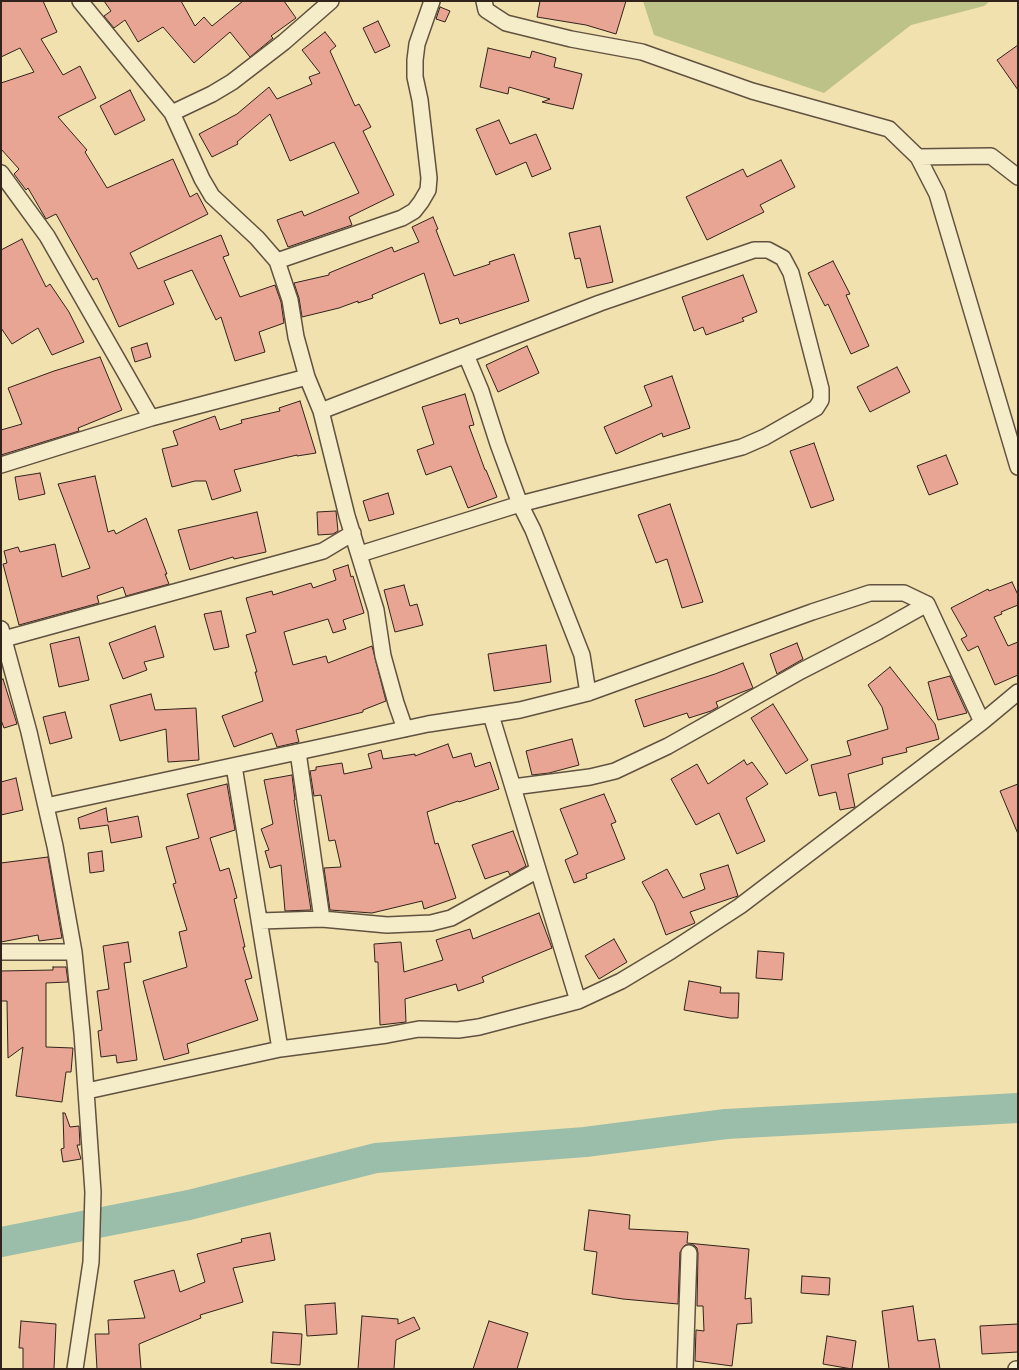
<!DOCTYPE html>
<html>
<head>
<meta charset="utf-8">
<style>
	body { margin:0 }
	#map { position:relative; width:1019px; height:1370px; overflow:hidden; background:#f0e1ae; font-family:"IM FELL DW Pica",serif }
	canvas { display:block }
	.frame { position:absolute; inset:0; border:2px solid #31221b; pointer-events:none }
</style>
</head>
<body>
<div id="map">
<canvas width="1019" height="1370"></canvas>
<div class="frame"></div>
</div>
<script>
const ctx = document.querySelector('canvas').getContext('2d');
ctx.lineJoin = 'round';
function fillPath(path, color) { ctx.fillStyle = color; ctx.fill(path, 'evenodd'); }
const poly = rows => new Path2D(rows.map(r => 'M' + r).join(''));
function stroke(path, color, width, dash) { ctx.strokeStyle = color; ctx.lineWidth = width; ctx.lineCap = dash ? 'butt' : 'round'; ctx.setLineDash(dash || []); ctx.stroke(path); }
const green = poly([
	[643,1,990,1,984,6,911,25,824,93,654,35]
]);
const river = poly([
	[1,1242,189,1205,376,1158,585,1142,726,1124,1018,1108]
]);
const building = poly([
	[1,1,43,1,57,32,41,39,63,75,80,66,96,98,58,117,87,150,85,152,107,188,173,159,190,197,197,193,208,214,130,253,138,269,221,235,229,255,223,257,240,297,275,285,281,302,284,323,259,332,265,352,235,361,221,317,216,320,192,270,164,281,174,304,119,327,97,278,93,280,56,214,46,219,28,188,26,190,14,174,19,169,1,149,1,83,34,72,20,48,1,57,1,1],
	[104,1,181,1,195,26,204,17,212,26,243,1,284,1,296,18,271,36,273,38,250,57,230,32,194,63,163,27,138,42,125,20,114,28,104,16,111,11,104,1],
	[540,1,626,1,616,34,586,25,537,17,540,1],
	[440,7,450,11,445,22,436,19,440,7],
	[378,21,390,46,375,53,363,28,378,21],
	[325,32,336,46,330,51,355,106,359,104,371,127,363,131,394,195,349,217,352,225,288,247,277,220,302,211,304,216,359,193,334,142,290,161,270,114,237,142,238,144,212,157,199,134,237,114,269,87,277,99,312,84,309,77,320,73,302,50,325,32],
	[1018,45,1018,90,997,60,1018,45],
	[488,48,530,58,532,51,556,58,554,67,582,74,573,109,542,102,550,99,509,87,508,94,480,87,488,48],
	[130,90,145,120,115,135,100,106,130,90],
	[499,120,510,144,536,134,551,169,532,177,526,162,496,175,476,129,499,120],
	[781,160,795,187,760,205,764,212,707,240,686,197,743,169,747,177,781,160],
	[433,217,438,229,436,230,454,276,490,264,489,262,514,254,529,301,460,324,458,318,440,324,424,273,372,295,373,298,358,303,358,301,339,308,302,317,299,298,294,283,329,275,329,273,392,247,394,252,419,242,412,227,433,217],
	[600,226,613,282,587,288,580,258,575,259,569,233,600,226],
	[22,239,46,287,50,284,69,312,84,342,52,355,38,328,12,344,1,328,1,250,22,239],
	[833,261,850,294,846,295,869,346,851,354,828,304,825,306,808,273,833,261],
	[743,275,757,312,742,318,744,321,706,335,703,327,694,331,682,297,743,275],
	[147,343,151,357,135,362,131,348,147,343],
	[527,346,539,373,498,392,486,365,527,346],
	[100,357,122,410,78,428,79,431,1,455,1,430,22,424,8,388,54,371,100,357],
	[897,367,910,392,870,412,857,387,897,367],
	[672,376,690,428,663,437,662,433,616,454,604,427,652,406,644,386,672,376],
	[465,394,474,425,469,426,485,470,486,470,497,497,468,508,451,466,426,475,417,450,434,444,422,407,465,394],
	[300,401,316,453,297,456,297,455,234,470,241,491,212,500,206,481,195,481,172,487,162,449,178,445,173,431,215,416,220,430,242,423,241,420,280,411,279,408,300,401],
	[814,443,834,500,811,508,790,451,814,443],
	[946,455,958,484,929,495,917,466,946,455],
	[40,473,45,494,19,500,15,477,40,473],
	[95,476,108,532,114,530,116,534,146,518,167,574,165,574,169,584,126,596,123,587,97,596,99,603,19,625,3,564,7,563,4,551,18,547,20,552,55,544,62,577,90,568,58,484,95,476],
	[388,493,394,514,369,521,363,501,388,493],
	[670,504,703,602,682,608,667,559,656,563,638,515,670,504],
	[336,511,338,531,333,534,318,535,317,512,336,511],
	[257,512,266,552,234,559,233,557,190,570,178,530,257,512],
	[348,565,351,577,353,576,364,613,343,620,346,629,333,633,328,619,284,632,293,665,326,656,328,663,372,646,386,701,363,710,363,712,296,730,299,742,277,747,272,733,234,747,222,716,263,701,255,672,257,672,246,635,256,632,246,598,272,591,273,595,311,583,313,588,336,580,333,570,348,565],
	[1012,582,1018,595,1018,605,1001,612,1002,614,994,617,1008,646,1018,642,1018,675,995,685,978,646,968,651,961,639,967,636,951,608,988,589,989,591,1012,582],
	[404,585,410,606,417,604,423,625,395,632,384,590,404,585],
	[221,611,229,647,214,650,204,614,221,611],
	[155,626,164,657,144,662,147,670,123,679,109,643,155,626],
	[79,637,89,680,59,687,50,644,79,637],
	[797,643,803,659,777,674,770,654,797,643],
	[546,645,551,682,494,691,488,654,546,645],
	[743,663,753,688,716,702,718,707,711,711,689,718,687,713,644,727,635,700,715,674,743,663],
	[890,667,935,724,939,739,906,748,907,752,882,758,883,764,848,774,855,807,840,810,836,792,819,796,811,765,851,755,847,741,888,729,882,707,868,685,890,667],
	[950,676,967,713,938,720,928,682,950,676],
	[3,679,17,724,4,728,1,720,1,680,3,679],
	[151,694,155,710,196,708,199,760,168,762,166,729,120,741,110,705,151,694],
	[773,704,808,760,786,774,751,718,773,704],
	[65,712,72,738,50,744,43,717,65,712],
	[572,739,579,765,549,773,532,775,526,751,572,739],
	[448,744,453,758,471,753,475,767,490,762,499,789,459,802,458,801,427,812,435,844,438,843,456,898,424,909,422,901,372,913,330,910,324,868,341,867,335,840,329,841,321,795,314,796,310,771,316,770,316,767,342,763,344,774,372,768,368,754,381,750,383,759,415,754,415,756,448,744],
	[744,760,747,765,752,762,768,784,746,798,765,841,737,854,719,813,696,825,671,779,697,764,708,784,744,760],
	[292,775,295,800,294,800,311,910,285,911,281,865,270,868,265,851,269,850,261,829,273,824,264,780,292,775],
	[16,778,23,810,1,815,1,782,16,778],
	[227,784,235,830,210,838,220,871,229,868,237,898,234,899,245,947,243,947,252,978,245,980,258,1020,187,1044,189,1053,164,1060,143,981,187,967,179,932,187,930,173,884,176,883,166,847,199,838,187,794,227,784],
	[1018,784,1018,834,1000,791,1018,784],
	[604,794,616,822,611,824,625,859,586,874,587,878,574,883,565,860,578,854,560,809,604,794],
	[106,808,108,822,138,816,142,837,111,843,108,825,80,829,78,818,106,808],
	[513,831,526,866,510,875,508,871,485,879,472,845,513,831],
	[102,851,104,871,90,873,88,853,102,851],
	[48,857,62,938,39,941,38,935,1,942,1,863,48,857],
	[728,865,738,896,690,912,695,923,666,935,654,903,642,882,667,869,683,898,705,889,700,874,728,865],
	[539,913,552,948,482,977,484,982,458,991,456,984,405,999,406,1022,380,1025,378,962,375,962,374,944,401,942,404,972,443,960,436,940,470,929,473,939,539,913],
	[614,939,627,962,599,979,585,956,614,939],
	[128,942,131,962,124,963,137,1060,117,1063,116,1055,101,1057,98,1031,102,1030,97,991,109,989,103,946,128,942],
	[758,951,784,953,782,980,756,978,758,951],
	[53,967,66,967,68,982,46,983,46,1047,73,1048,71,1072,66,1072,62,1102,16,1096,23,1047,8,1058,7,1001,1,1001,1,971,53,970,53,967],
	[689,981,721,987,720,993,739,993,738,1018,730,1018,684,1010,689,981],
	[63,1113,65,1113,70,1127,79,1126,80,1145,77,1145,81,1159,63,1162,61,1149,64,1148,63,1113],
	[589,1210,630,1215,629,1229,688,1232,687,1243,749,1249,745,1299,751,1298,752,1323,737,1324,732,1366,695,1361,696,1330,704,1331,703,1306,697,1306,698,1253,697,1248,694,1245,685,1245,680,1252,678,1304,623,1299,592,1294,597,1252,584,1250,589,1210],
	[270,1233,275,1260,233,1268,243,1302,200,1315,201,1318,139,1344,141,1369,97,1369,95,1334,109,1334,108,1320,145,1318,134,1281,174,1270,180,1292,205,1282,197,1254,242,1242,241,1239,270,1233],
	[802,1276,830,1278,829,1295,801,1293,802,1276],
	[335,1303,337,1334,307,1336,305,1305,335,1303],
	[913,1306,918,1341,935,1339,940,1369,889,1369,882,1311,913,1306],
	[362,1316,398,1319,398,1324,414,1317,420,1329,396,1340,394,1369,358,1369,362,1316],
	[21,1321,56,1324,54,1369,23,1369,23,1348,19,1348,21,1321],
	[489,1321,528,1333,517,1369,473,1369,489,1321],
	[1018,1324,1018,1352,982,1354,980,1326,1018,1324],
	[273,1332,302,1334,300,1365,271,1363,273,1332],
	[827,1336,856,1341,852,1369,823,1364,827,1336]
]);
const street = poly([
	[80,1,172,113,202,179,212,196,257,238,277,261,290,300,296,337,307,377,321,411,347,516,376,610,383,656,396,703,405,729],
	[484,1,486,10,506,23,571,39,642,52,752,91,889,129,918,157,937,194,1018,467],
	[172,113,212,94,232,82,284,42,331,1],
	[918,157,991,156,1018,177],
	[1,173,47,236,151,418],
	[277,261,402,218,414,211,421,202,428,190,429,178,420,100,415,77,415,60,417,44,432,1],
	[466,355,481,391,498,444,520,504,533,530,582,655,588,693],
	[321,411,600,303,754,250,768,250,783,258,791,273,821,389,821,400,816,408,765,437,742,447,520,504,360,554],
	[1,465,151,418,307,377],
	[1,629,29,732,55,846,74,952,82,1033,93,1192,91,1262,75,1369],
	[4,639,323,551,353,533],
	[491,715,578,1001],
	[298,752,322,919],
	[234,766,280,1049],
	[513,787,590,777,615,771,668,746,801,671,879,631,927,604],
	[46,806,428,724,520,710,588,693,812,612,870,593,904,593,927,604,982,722],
	[260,921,322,919,387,925,431,923,451,918,538,870],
	[1,952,74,952],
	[87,1091,280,1049,387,1035,419,1029,458,1030,479,1027,578,1001,621,981,671,951,740,906,982,722,1018,692],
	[685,1369,689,1253],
	[1016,1369,1018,1369]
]);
fillPath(green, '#bcc288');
stroke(river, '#9abea9', 30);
fillPath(building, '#e8a593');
stroke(building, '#31221b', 1);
stroke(street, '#615240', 18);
stroke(street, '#f5ecca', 15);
</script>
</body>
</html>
